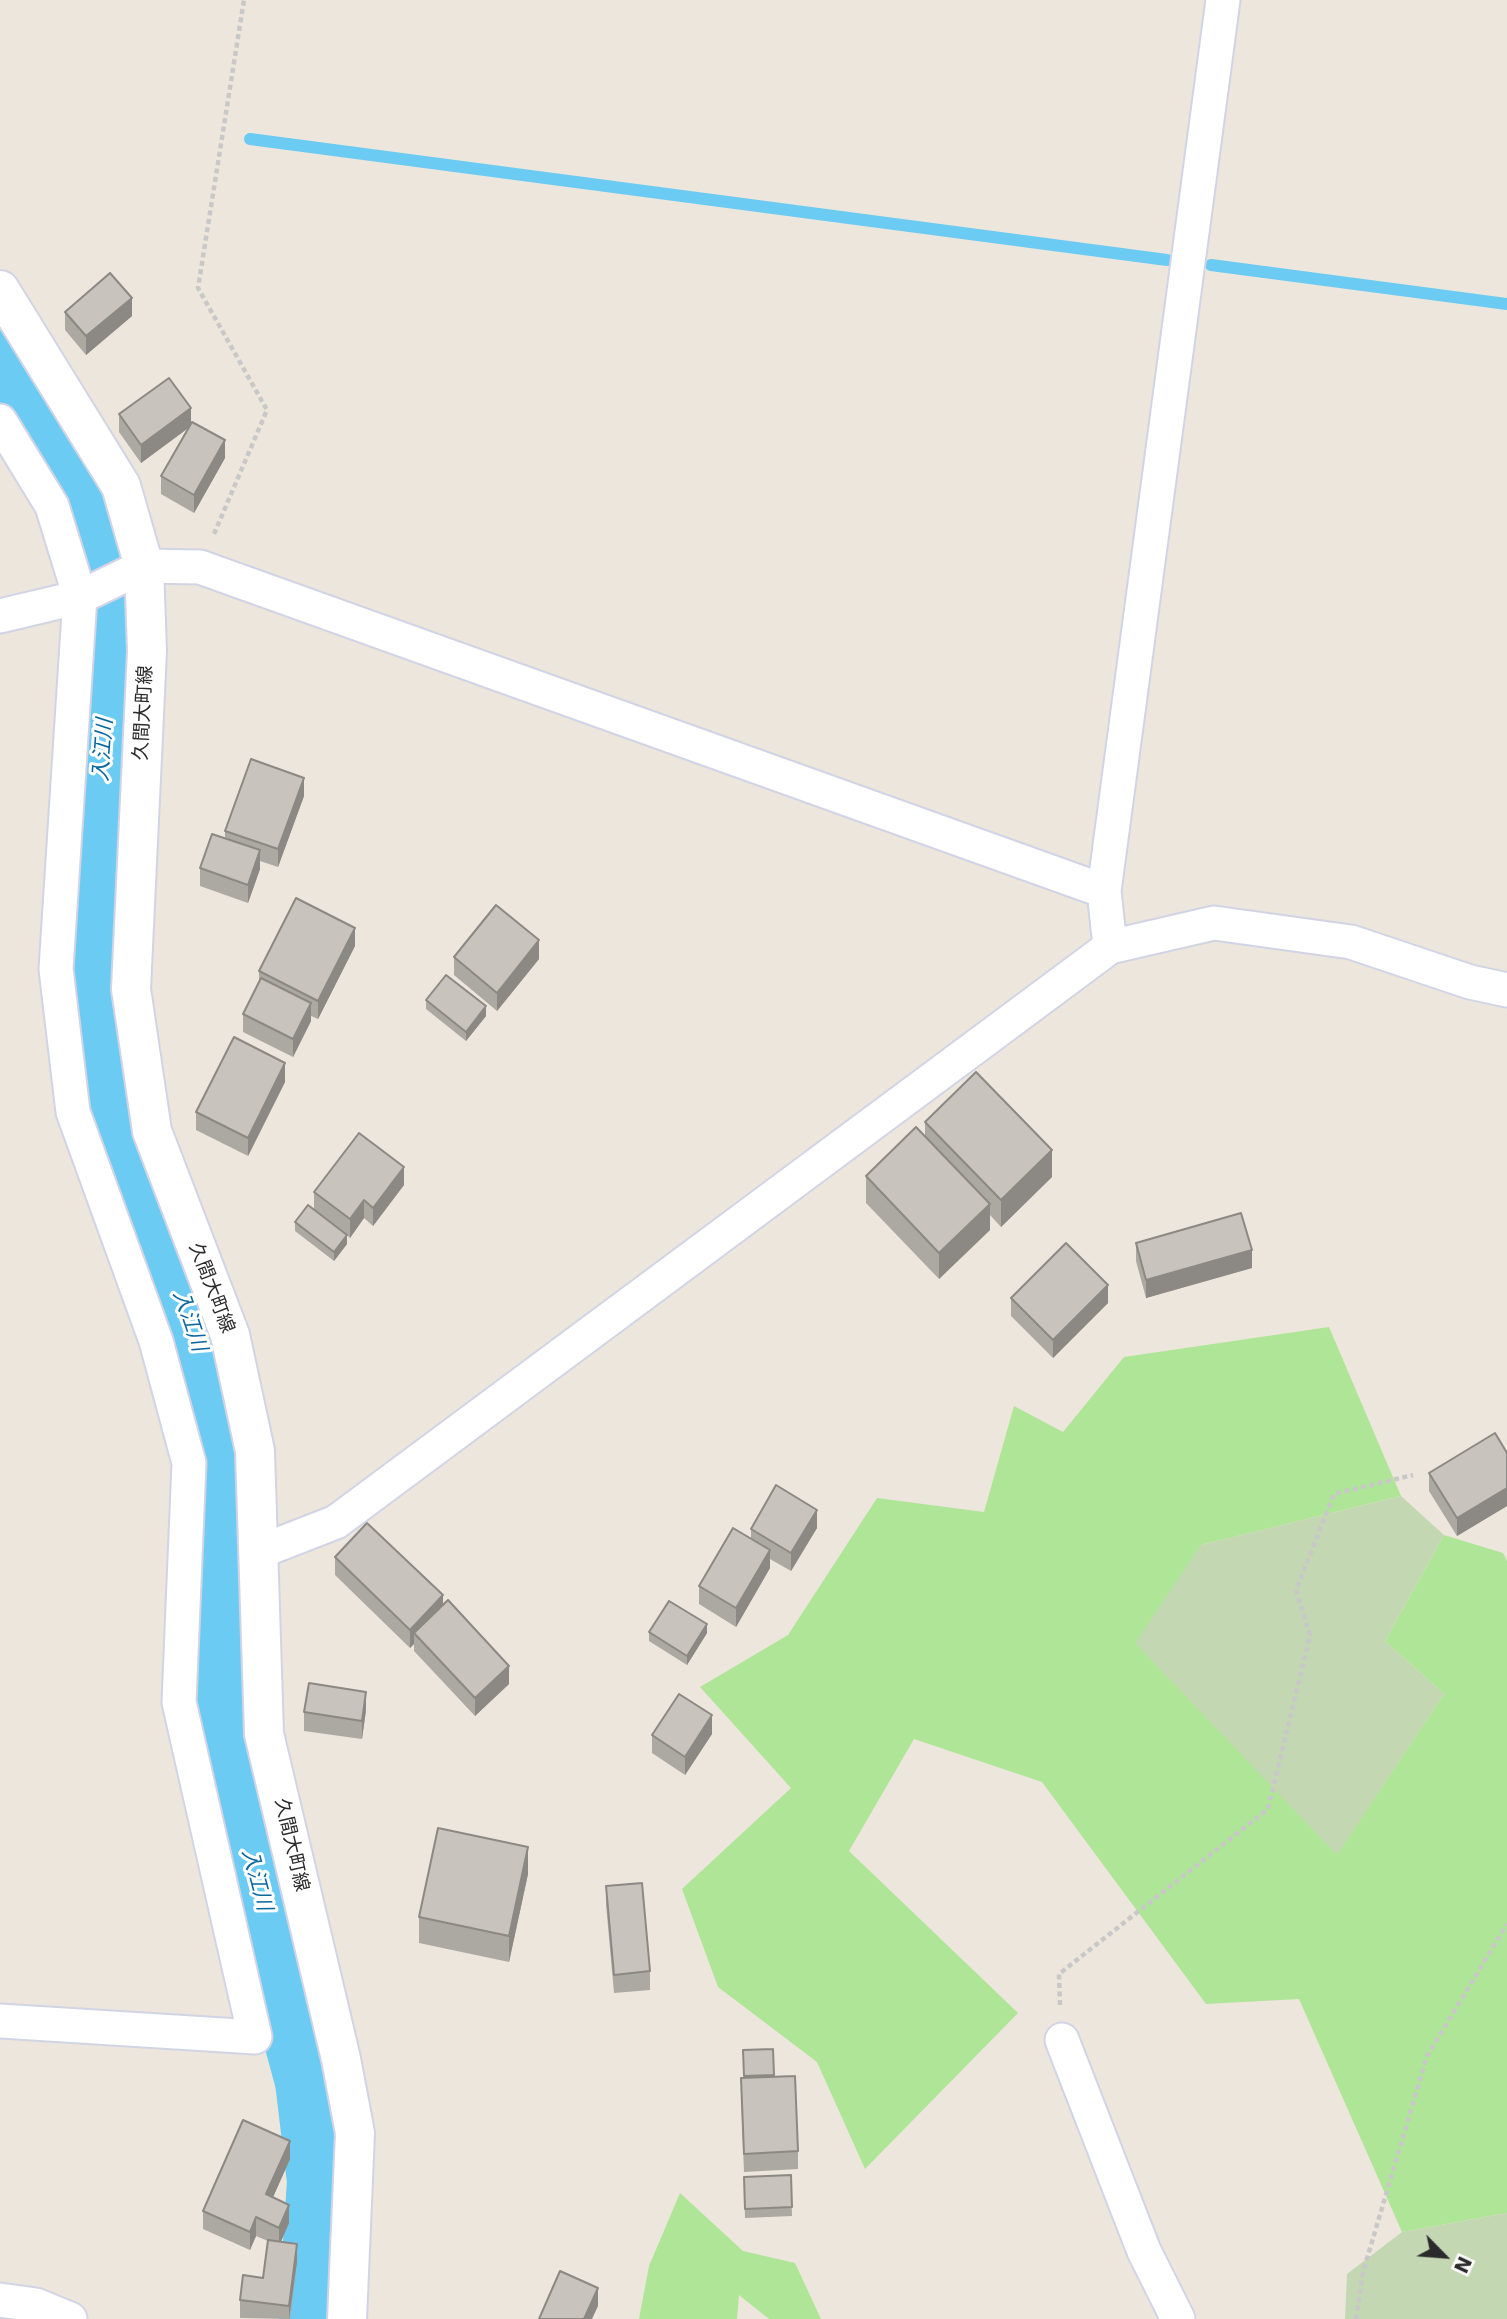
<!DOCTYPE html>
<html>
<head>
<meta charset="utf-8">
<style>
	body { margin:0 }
	#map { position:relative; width:1507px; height:2319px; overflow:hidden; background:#ede6dc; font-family:"DejaVu Sans",sans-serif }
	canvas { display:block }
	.north { position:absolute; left:1409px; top:2221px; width:70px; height:70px; -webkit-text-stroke:5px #fff; paint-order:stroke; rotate:115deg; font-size:19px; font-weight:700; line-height:28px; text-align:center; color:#2b2b2b }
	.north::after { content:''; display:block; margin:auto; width:24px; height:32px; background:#2b2b2b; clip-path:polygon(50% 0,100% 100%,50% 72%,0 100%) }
</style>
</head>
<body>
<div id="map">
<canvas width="1507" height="2319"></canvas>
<div class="north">N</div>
</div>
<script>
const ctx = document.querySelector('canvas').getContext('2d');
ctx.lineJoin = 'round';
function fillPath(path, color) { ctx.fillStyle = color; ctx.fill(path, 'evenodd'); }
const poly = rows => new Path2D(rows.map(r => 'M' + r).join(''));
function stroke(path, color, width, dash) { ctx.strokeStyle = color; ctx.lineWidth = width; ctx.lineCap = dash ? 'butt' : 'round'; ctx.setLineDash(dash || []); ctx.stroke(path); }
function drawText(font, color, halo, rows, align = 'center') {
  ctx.font = font + ' "DejaVu Sans","Noto Sans JP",sans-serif'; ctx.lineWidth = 6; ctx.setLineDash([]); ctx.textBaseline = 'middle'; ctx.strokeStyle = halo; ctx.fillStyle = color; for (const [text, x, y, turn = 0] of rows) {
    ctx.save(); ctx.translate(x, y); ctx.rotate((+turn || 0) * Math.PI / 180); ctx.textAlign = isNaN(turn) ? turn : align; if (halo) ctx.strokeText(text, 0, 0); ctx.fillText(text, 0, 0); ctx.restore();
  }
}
const green = poly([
	[1329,1327,1401,1496,1201,1545,1337,1854,1444,1694,1385,1641,1444,1535,1503,1553,1507,1561,1507,2213,1402,2232,1299,1999,1206,2004,1042,1782,914,1739,849,1851,1018,2013,865,2169,817,2062,718,1987,682,1889,791,1788,700,1687,788,1635,877,1498,984,1512,1014,1406,1063,1432,1124,1357],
	[680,2193,743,2251,795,2263,821,2319,769,2319,739,2295,737,2319,639,2319,649,2266]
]);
const cemetery = poly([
	[1401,1496,1444,1535,1385,1641,1444,1694,1337,1855,1135,1643,1201,1545],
	[1507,2213,1507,2319,1345,2319,1347,2274,1402,2232]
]);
const stream = poly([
	[250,139,1167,260],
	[1211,265,1507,304]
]);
const river = poly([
	[0,352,84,486,113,621,90,946,108,1118,199,1341,220,1455,217,1644,230,1785,310,2081,322,2181,313,2319]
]);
const path = poly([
	[214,534,267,410,198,288,244,0],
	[1060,2005,1059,1974,1268,1809,1310,1635,1296,1590,1334,1494,1413,1475],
	[1356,2319,1363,2272,1427,2056,1507,1924]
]);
const street = poly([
	[0,421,52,506,80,597,56,969,73,1112,156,1341,189,1463,179,1702,255,2037,0,2021],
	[0,616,80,597,144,566,200,567,1104,891],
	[1110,947,1104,891,1223,0],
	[259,1552,336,1522,1110,947,1214,923,1351,942,1470,982,1507,990],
	[1062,2040,1144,2251,1178,2319],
	[0,2300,36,2305,70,2319]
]);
const secondary = poly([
	[0,290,121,486,144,566,147,651,131,989,152,1131,230,1335,255,1451,264,1734,341,2059,355,2133,347,2319]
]);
const wall = poly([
	[65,312,132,316,86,355,65,330],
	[119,414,191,422,225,458,194,513,161,494,161,476,187,429,141,463,119,432],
	[304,796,278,867,260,861,260,869,248,903,200,886,200,868,225,838,225,831],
	[355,946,318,1019,311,1016,311,1021,293,1057,243,1032,243,1014,259,982,259,971],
	[454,957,539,959,497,1011,454,975],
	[426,1000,486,1016,466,1041,426,1009],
	[285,1082,248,1156,196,1130,196,1112],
	[925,1122,1052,1177,1001,1227,990,1215,990,1230,939,1279,866,1203,866,1176,925,1136],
	[404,1185,373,1226,364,1218,350,1238,347,1235,347,1244,334,1261,295,1231,295,1222,314,1209,314,1192],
	[1136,1243,1252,1268,1146,1298,1136,1261],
	[1011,1298,1108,1303,1053,1358,1011,1316],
	[1507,1453,1507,1506,1457,1536,1429,1491,1429,1473],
	[817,1528,791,1571,770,1559,770,1568,736,1627,699,1604,699,1586,751,1538,751,1529],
	[335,1557,443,1606,509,1684,475,1716,414,1651,414,1644,410,1648,335,1575],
	[649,1632,707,1633,687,1665,649,1641],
	[366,1710,362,1739,304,1731,304,1712],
	[712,1734,685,1775,652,1753,652,1735],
	[528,1874,509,1962,419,1943,419,1917],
	[606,1886,650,1971,650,1990,614,1993,606,1904],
	[773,2049,774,2077,798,2151,798,2169,744,2172,741,2096,741,2078,744,2078,743,2050],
	[290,2159,273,2197,289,2223,281,2242,297,2262,290,2319,240,2318,240,2300,263,2278,268,2241,256,2236,250,2250,203,2229,203,2211],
	[791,2175,792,2216,745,2218,744,2177]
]);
const shadedWall = poly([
	[132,298,132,316,86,355,86,336],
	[191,408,191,426,141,463,141,445],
	[225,440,225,458,194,513,194,495],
	[304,778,304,796,278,867,278,849],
	[260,850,260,869,248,903,248,885],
	[355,928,355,946,318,1019,318,1001],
	[539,940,539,959,497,1011,497,993],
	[311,1003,311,1021,293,1057,293,1039],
	[486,1006,486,1016,466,1041,466,1032],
	[285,1063,285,1082,248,1156,248,1138],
	[1052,1150,1052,1177,1001,1227,1001,1200],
	[404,1167,404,1185,373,1226,373,1208],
	[364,1200,364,1218,350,1238,350,1219],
	[990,1204,990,1230,939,1279,939,1253],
	[347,1235,347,1244,334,1261,334,1252],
	[1252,1250,1252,1268,1146,1298,1146,1280],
	[1108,1285,1108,1303,1053,1358,1053,1340],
	[1507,1488,1507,1506,1457,1536,1457,1518],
	[817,1510,817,1528,791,1571,791,1553],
	[770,1550,770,1568,736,1627,736,1608],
	[443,1595,443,1614,414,1633,414,1644,410,1648,410,1630],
	[707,1624,707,1633,687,1665,687,1656],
	[509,1666,509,1684,475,1716,475,1698],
	[366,1692,366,1710,362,1739,362,1721],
	[712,1715,712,1734,685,1775,685,1757],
	[528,1847,528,1874,509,1962,509,1936],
	[290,2141,290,2159,266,2213,266,2194],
	[289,2205,289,2223,279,2246,279,2228],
	[256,2217,256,2236,250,2250,250,2232],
	[297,2244,297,2262,289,2319,289,2306],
	[598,2288,598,2306,592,2319,584,2319]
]);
const building = poly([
	[110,273,132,298,86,336,65,312,110,273],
	[169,378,191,408,141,445,119,414,169,378],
	[192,422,225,440,194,495,161,476,192,422],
	[251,759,304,778,278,849,225,831,251,759],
	[212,834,260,850,248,885,200,868,212,834],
	[296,898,355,928,318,1001,259,971,296,898],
	[496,905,539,940,497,993,454,957,496,905],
	[446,975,486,1006,466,1032,426,1000,446,975],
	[261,978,311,1003,293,1039,243,1014,261,978],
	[234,1037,285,1063,248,1138,196,1112,234,1037],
	[976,1072,1052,1150,1001,1200,925,1122,976,1072],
	[916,1127,990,1204,939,1253,866,1176,916,1127],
	[359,1133,404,1167,373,1208,364,1200,350,1219,314,1192,359,1133],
	[308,1205,347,1235,334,1252,295,1222,308,1205],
	[1241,1213,1252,1250,1146,1280,1136,1243,1241,1213],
	[1066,1243,1108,1285,1053,1340,1011,1298,1066,1243],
	[1495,1433,1507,1453,1507,1488,1457,1518,1429,1473,1495,1433],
	[776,1485,817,1510,791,1553,751,1529,776,1485],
	[367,1523,443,1595,410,1630,335,1557,367,1523],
	[733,1528,770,1550,736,1608,699,1586,733,1528],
	[448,1600,509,1666,475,1698,414,1633,448,1600],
	[669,1601,707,1624,687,1656,649,1632,669,1601],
	[309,1683,366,1692,362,1721,304,1712,309,1683],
	[679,1694,712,1715,685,1757,652,1735,679,1694],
	[438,1828,528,1847,509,1936,419,1917,438,1828],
	[642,1883,650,1971,614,1975,606,1886,642,1883],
	[773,2049,774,2075,744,2076,743,2050,773,2049],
	[795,2076,798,2151,744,2154,741,2078,795,2076],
	[243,2120,290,2141,266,2194,289,2205,279,2228,256,2217,250,2232,203,2211,243,2120],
	[791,2175,792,2207,745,2209,744,2177,791,2175],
	[268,2240,297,2244,289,2306,240,2300,243,2275,263,2278,268,2240],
	[560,2271,598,2288,584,2319,539,2319,560,2271]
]);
const streetNames = [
	["久間大町線",144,713,-87],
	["久間大町線",211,1288,69],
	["久間大町線",291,1845,77]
];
const waterNames = [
	["入江川",104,750,-86],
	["入江川",189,1321,71],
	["入江川",256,1880,75]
];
fillPath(green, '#afe597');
fillPath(cemetery, '#c4d7b3');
stroke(stream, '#6ccbf3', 12);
stroke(river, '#6ccbf3', 70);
stroke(street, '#d1d4e4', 37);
stroke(secondary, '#d1d4e4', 42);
stroke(path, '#c8c8c8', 4.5, [5, 3.5]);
stroke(street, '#fff', 33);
stroke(secondary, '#fff', 38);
fillPath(wall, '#aca8a2');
fillPath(shadedWall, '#8c8884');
fillPath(building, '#c8c3bc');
stroke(building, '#8c8884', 2);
drawText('19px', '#2b2b2b', '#fff', streetNames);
drawText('italic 21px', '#0968a0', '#fff', waterNames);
</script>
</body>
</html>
